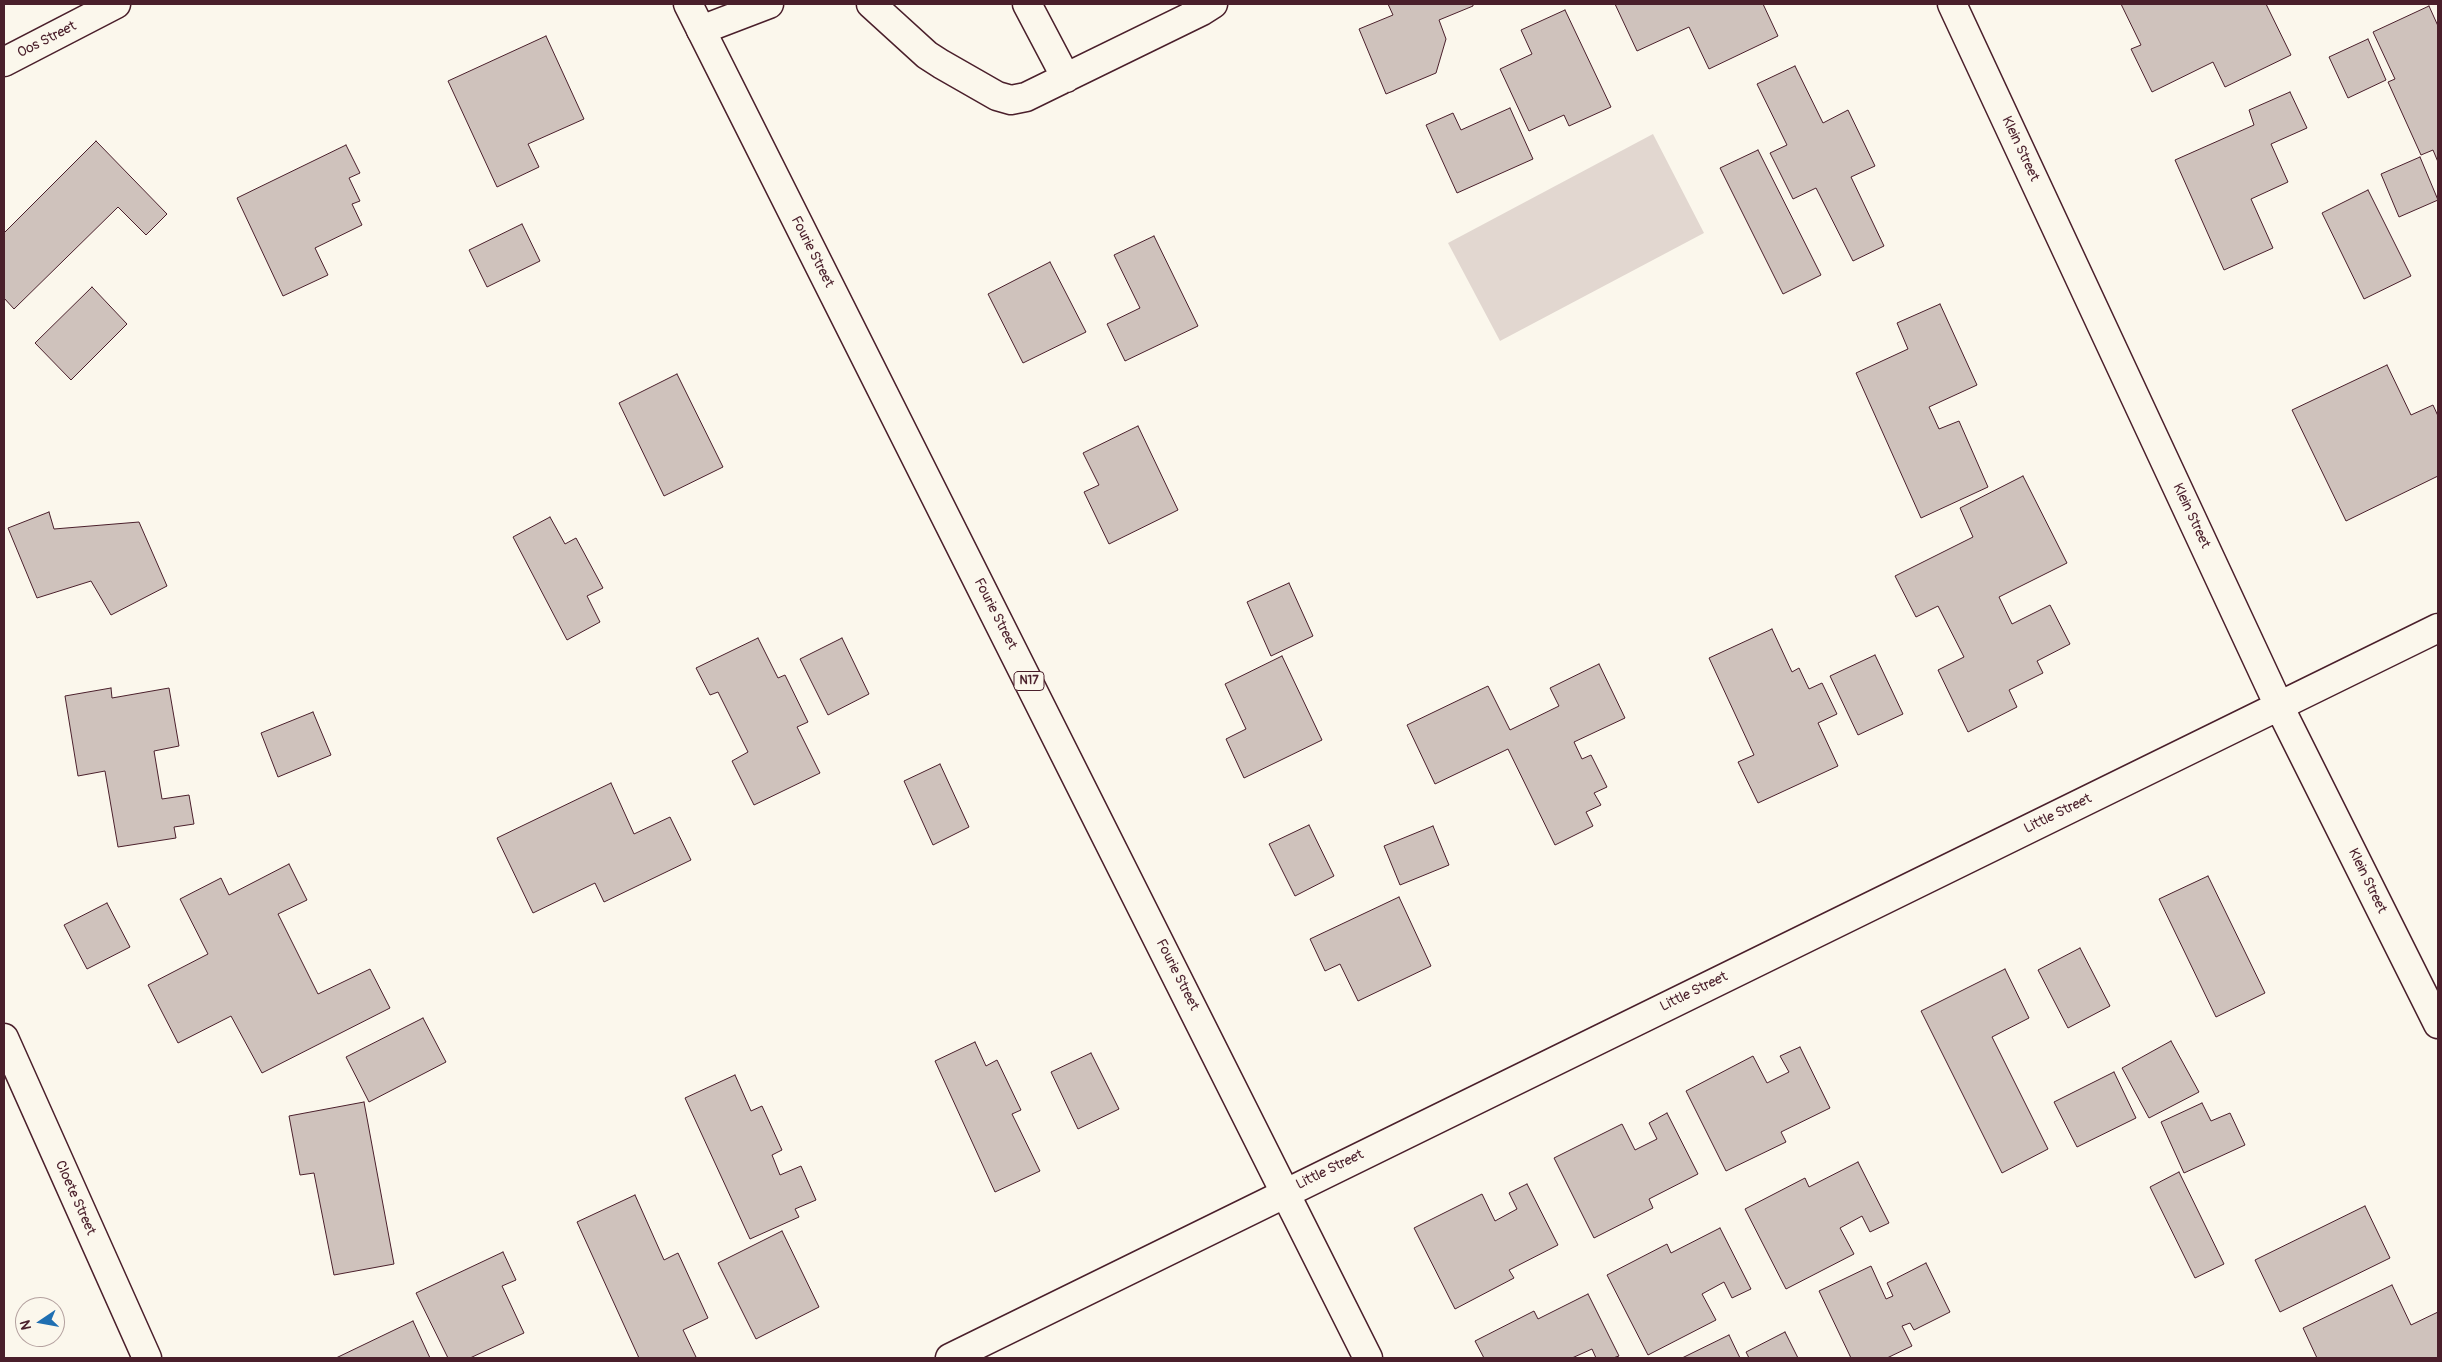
<!DOCTYPE html>
<html>
<head>
<meta charset="utf-8">
<style>
	body { margin:0 }
	#map { position:relative; width:2442px; height:1362px; overflow:hidden; background:#fbf7ec; font-family:Pangolin,sans-serif }
	canvas { display:block }
	.frame { position:absolute; inset:0; border:5px solid #4a1f2b; pointer-events:none }
	.north { position:absolute; left:15px; top:1297px; width:50px; height:50px; box-sizing:border-box; background:#fbf7ec; border:1px solid #b4a19f; border-radius:50%; rotate:258deg; font-size:14px; font-weight:700; line-height:20px; text-align:center; color:#4a1f2b }
	.north::after { content:''; display:block; margin:auto; width:18px; height:22px; background:#1f6fb2; clip-path:polygon(50% 0,100% 100%,50% 72%,0 100%) }
</style>
</head>
<body>
<div id="map">
<canvas width="2442" height="1362"></canvas>
<div class="frame"></div>
<div class="north">N</div>
</div>
<script>
const ctx = document.querySelector('canvas').getContext('2d');
ctx.lineJoin = 'round';
function fillPath(path, color) { ctx.fillStyle = color; ctx.fill(path, 'evenodd'); }
const poly = rows => new Path2D(rows.map(r => 'M' + r).join(''));
function stroke(path, color, width, dash) { ctx.strokeStyle = color; ctx.lineWidth = width; ctx.lineCap = dash ? 'butt' : 'round'; ctx.setLineDash(dash || []); ctx.stroke(path); }
function drawText(font, color, halo, rows, align = 'center') {
  ctx.font = font + ' Pangolin,sans-serif'; ctx.lineWidth = 4; ctx.setLineDash([]); ctx.textBaseline = 'middle'; ctx.strokeStyle = halo; ctx.fillStyle = color; for (const [text, x, y, turn = 0] of rows) {
    ctx.save(); ctx.translate(x, y); ctx.rotate((+turn || 0) * Math.PI / 180); ctx.textAlign = isNaN(turn) ? turn : align; if (halo) ctx.strokeText(text, 0, 0); ctx.fillText(text, 0, 0); ctx.restore();
  }
}
const green = poly([
	[1653,134,1704,233,1500,341,1448,243]
]);
const building = poly([
	[1388,4,1473,4,1473,6,1439,20,1446,39,1436,73,1386,94,1359,29,1393,15,1388,4],
	[1615,4,1763,4,1778,36,1709,69,1689,27,1637,51,1615,4],
	[2121,4,2266,4,2291,55,2225,87,2213,62,2152,92,2131,49,2141,45,2121,4],
	[2429,6,2438,26,2438,162,2433,150,2421,155,2388,82,2395,79,2373,32,2429,6],
	[1565,10,1611,107,1569,126,1564,115,1529,131,1500,69,1532,54,1521,30,1565,10],
	[546,36,584,119,528,144,539,167,497,187,448,81,546,36],
	[2368,39,2386,80,2348,98,2329,57,2368,39],
	[1795,66,1823,123,1848,110,1875,166,1851,177,1884,246,1853,261,1816,188,1793,199,1770,153,1787,145,1757,84,1795,66],
	[2290,92,2307,128,2271,144,2288,182,2251,199,2273,248,2224,270,2175,160,2254,125,2249,110,2290,92],
	[1510,108,1533,159,1457,193,1426,125,1453,113,1461,130,1510,108],
	[96,141,167,214,146,235,118,207,14,309,4,298,4,233,96,141],
	[346,145,360,173,349,178,360,201,352,204,362,225,315,248,328,275,283,296,237,198,346,145],
	[1758,150,1821,275,1783,294,1720,168,1758,150],
	[2420,157,2438,200,2399,217,2381,174,2420,157],
	[2368,190,2411,276,2364,299,2322,213,2368,190],
	[522,224,540,261,487,287,469,250,522,224],
	[1154,236,1198,326,1125,361,1107,324,1140,308,1114,255,1154,236],
	[1050,262,1086,332,1023,363,988,294,1050,262],
	[92,287,127,324,71,380,35,343,92,287],
	[1940,304,1977,385,1929,407,1939,429,1959,421,1988,487,1921,518,1856,373,1908,349,1897,323,1940,304],
	[2387,365,2411,415,2433,405,2438,416,2438,476,2346,521,2292,410,2387,365],
	[677,374,723,467,664,496,619,403,677,374],
	[1138,426,1178,510,1109,544,1084,492,1099,485,1083,453,1138,426],
	[2023,476,2067,563,1999,597,2012,624,2050,605,2070,644,2037,661,2043,673,2009,690,2017,707,1968,732,1938,670,1964,657,1938,606,1916,617,1895,576,1973,537,1960,508,2023,476],
	[49,512,54,529,139,522,167,586,111,615,91,581,37,598,8,528,49,512],
	[550,517,565,544,576,538,603,588,587,596,600,622,567,640,513,537,550,517],
	[1289,583,1313,636,1271,656,1247,602,1289,583],
	[1772,629,1792,672,1799,668,1809,689,1822,683,1837,714,1818,723,1838,766,1758,803,1738,762,1754,755,1709,658,1772,629],
	[758,638,778,678,785,675,808,722,797,727,820,773,754,805,732,761,748,752,718,692,710,695,696,668,758,638],
	[842,638,869,694,828,715,800,659,842,638],
	[1875,655,1903,714,1858,735,1830,676,1875,655],
	[1282,656,1322,740,1244,778,1226,739,1246,729,1225,684,1282,656],
	[1599,664,1625,718,1574,742,1582,759,1591,755,1607,787,1594,793,1601,805,1586,812,1593,826,1555,845,1508,749,1435,784,1407,725,1488,686,1510,730,1559,706,1550,688,1599,664],
	[111,688,112,698,169,688,179,746,154,751,162,799,189,795,194,824,174,827,176,838,118,847,105,771,78,776,65,696,111,688],
	[313,712,331,755,278,777,261,733,313,712],
	[940,764,969,827,933,845,904,781,940,764],
	[611,783,634,834,670,817,691,860,604,902,595,883,533,913,497,838,611,783],
	[1309,825,1334,876,1295,896,1269,844,1309,825],
	[1433,826,1449,865,1400,885,1384,846,1433,826],
	[289,864,307,900,278,914,318,994,370,969,390,1008,262,1073,231,1016,178,1043,148,985,208,954,180,899,221,878,229,895,289,864],
	[2208,876,2265,993,2216,1017,2159,899,2208,876],
	[1399,897,1431,966,1358,1001,1340,964,1325,971,1310,939,1399,897],
	[107,903,130,947,87,969,64,925,107,903],
	[2080,948,2110,1006,2068,1028,2038,970,2080,948],
	[2005,969,2029,1018,1992,1037,2048,1149,2002,1173,1921,1011,2005,969],
	[423,1018,446,1062,369,1102,346,1057,423,1018],
	[2171,1041,2199,1092,2149,1118,2122,1068,2171,1041],
	[975,1042,986,1066,997,1060,1021,1110,1012,1114,1040,1171,995,1192,935,1061,975,1042],
	[1800,1047,1830,1108,1781,1132,1786,1142,1726,1171,1686,1091,1753,1056,1767,1083,1789,1072,1780,1056,1800,1047],
	[1091,1053,1119,1109,1078,1129,1051,1072,1091,1053],
	[2114,1072,2136,1118,2077,1147,2054,1102,2114,1072],
	[735,1075,751,1111,762,1106,782,1150,772,1155,780,1175,801,1166,816,1200,795,1209,799,1217,750,1239,685,1098,735,1075],
	[364,1102,394,1264,334,1275,314,1173,300,1175,289,1116,364,1102],
	[2202,1103,2211,1121,2230,1113,2245,1145,2184,1173,2161,1122,2202,1103],
	[1667,1113,1698,1174,1649,1199,1653,1208,1594,1238,1554,1158,1622,1124,1635,1150,1657,1139,1649,1123,1667,1113],
	[1858,1162,1889,1223,1870,1232,1862,1216,1840,1228,1854,1254,1786,1289,1745,1209,1805,1178,1809,1187,1858,1162],
	[2179,1172,2224,1264,2195,1278,2150,1187,2179,1172],
	[1527,1184,1558,1245,1509,1270,1514,1278,1455,1309,1414,1228,1482,1194,1495,1221,1517,1209,1509,1193,1527,1184],
	[635,1195,664,1260,678,1253,708,1318,683,1330,696,1357,693,1358,639,1358,577,1222,635,1195],
	[2365,1206,2390,1258,2280,1312,2255,1260,2365,1206],
	[1720,1228,1751,1289,1732,1298,1724,1282,1702,1294,1716,1320,1648,1355,1607,1275,1667,1244,1671,1253,1720,1228],
	[782,1231,819,1307,756,1339,718,1263,782,1231],
	[503,1252,516,1280,502,1286,524,1333,470,1358,448,1358,416,1293,503,1252],
	[1926,1263,1950,1312,1914,1330,1910,1323,1902,1326,1912,1346,1887,1358,1851,1358,1819,1291,1871,1266,1886,1299,1893,1296,1887,1283,1926,1263],
	[2392,1285,2411,1325,2438,1312,2438,1358,2317,1358,2303,1328,2392,1285],
	[1588,1294,1619,1356,1613,1358,1596,1358,1592,1349,1572,1358,1484,1358,1475,1341,1534,1311,1538,1319,1588,1294],
	[413,1321,430,1358,336,1358,413,1321],
	[1785,1332,1798,1358,1749,1358,1746,1352,1785,1332],
	[1729,1335,1740,1358,1682,1358,1729,1335]
]);
const minor = poly([
	[871,4,927,55,941,64,997,96,1011,100,1026,97,1202,11,1213,4],
	[1027,4,1066,78],
	[1952,4,2279,706,2438,1024],
	[701,30,769,4],
	[4,62,116,4],
	[4,1038,147,1358],
	[950,1358,2438,628]
]);
const highway = poly([
	[688,4,1368,1358]
]);
const shields = [
	[1029,681,30]
];
const shieldNames = [
	["N17",1029,681]
];
const streetNames = [
	["Oos Street",47,40,-27],
	["Klein Street",2020,149,65],
	["Fourie Street",812,252,63],
	["Klein Street",2191,516,65],
	["Fourie Street",995,614,63],
	["Little Street",2058,814,-26],
	["Klein Street",2367,881,64],
	["Fourie Street",1177,975,63],
	["Little Street",1694,992,-26],
	["Little Street",1330,1170,-26],
	["Cloete Street",75,1198,66]
];
fillPath(green, '#e2d7d0');
fillPath(building, '#cfc2bc');
stroke(building, '#4a1f2b', 1);
stroke(minor, '#4a1f2b', 31);
stroke(highway, '#4a1f2b', 31);
stroke(minor, '#fbf7ec', 28);
stroke(highway, '#fbf7ec', 28);
for (const [x, y, w] of shields) { const box = new Path2D(); box.roundRect(x - w / 2, y - 9.5, w, 19, 4); ctx.fillStyle = '#fbf7ec'; ctx.fill(box); stroke(box, '#4a1f2b', 1); }
drawText('bold 12px', '#4a1f2b', null, shieldNames);
drawText('14px', '#4a1f2b', '#fbf7ec', streetNames);
</script>
</body>
</html>
